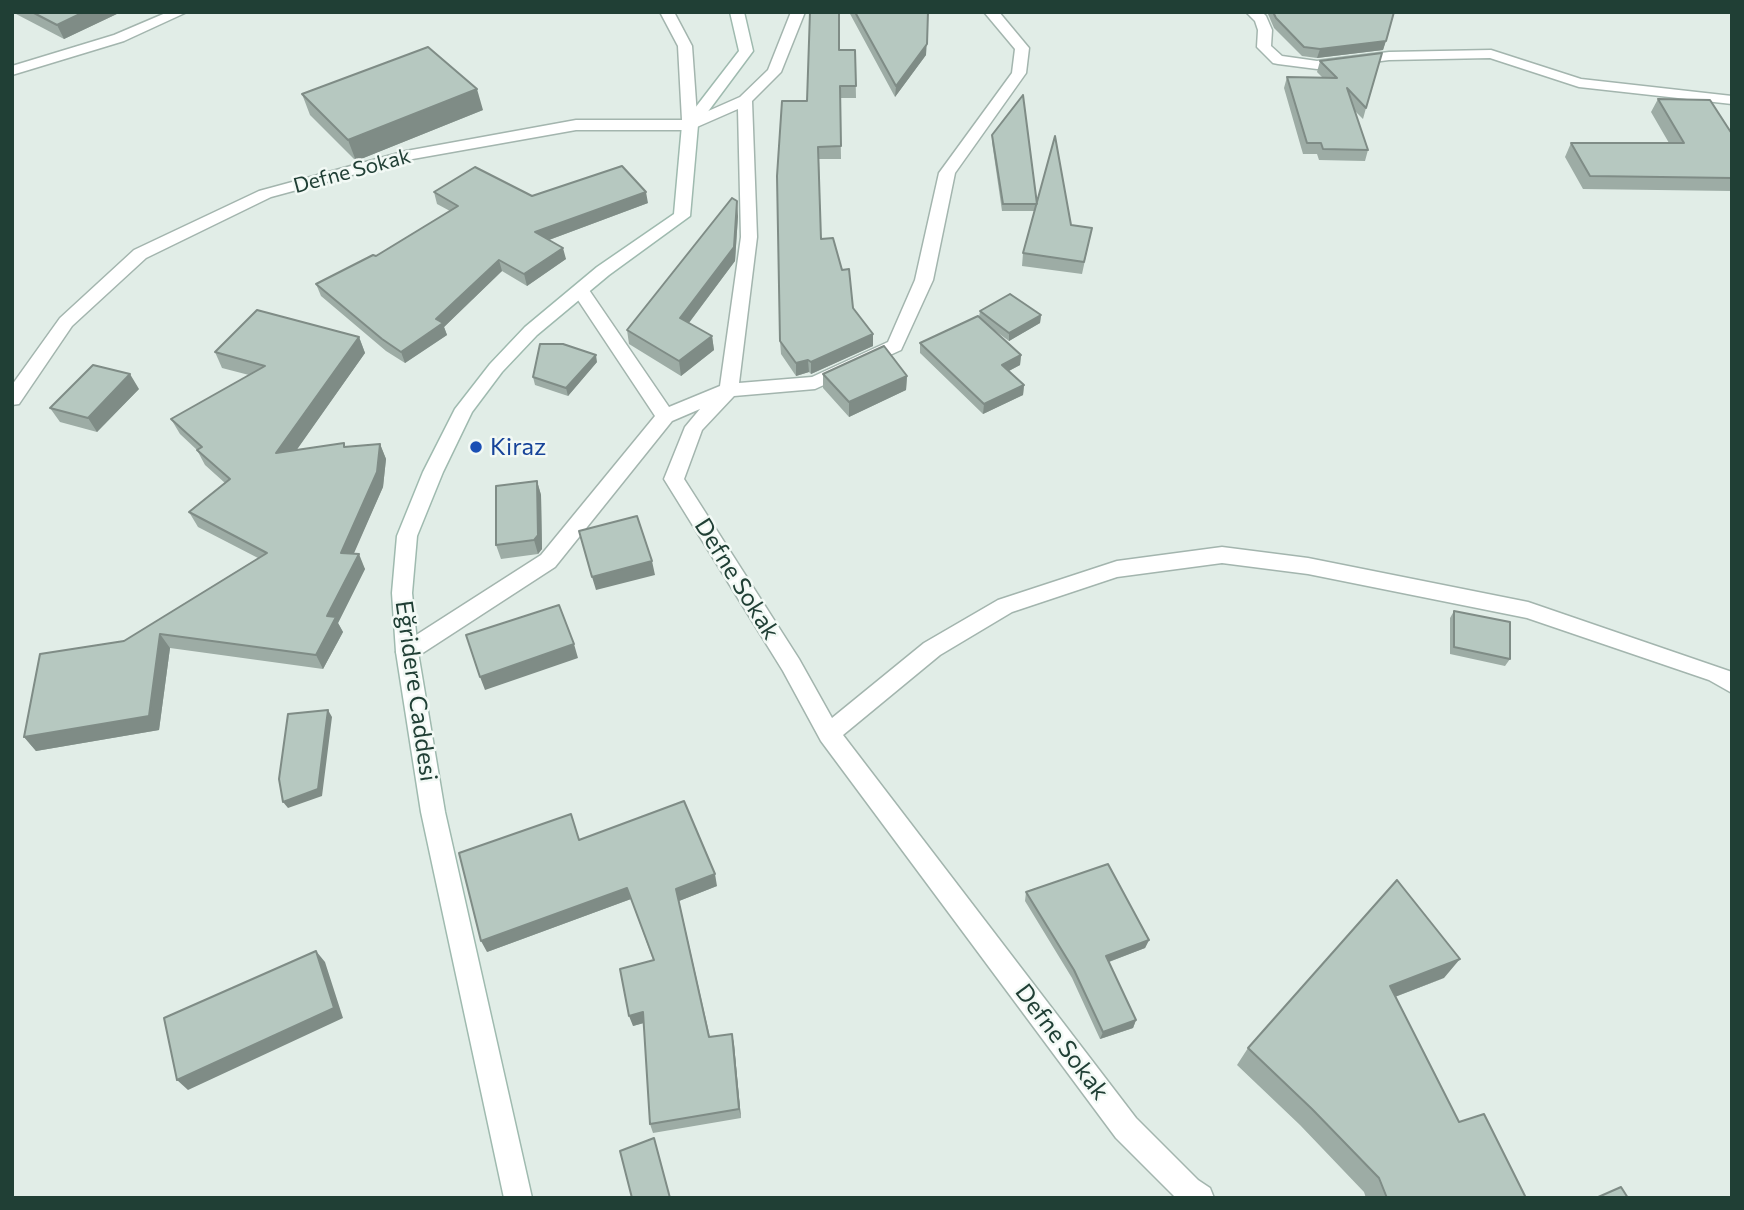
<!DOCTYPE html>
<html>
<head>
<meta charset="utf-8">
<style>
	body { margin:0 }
	#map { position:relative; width:1744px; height:1210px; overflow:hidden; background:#e1ede7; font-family:Commissioner,sans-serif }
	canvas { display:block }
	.frame { position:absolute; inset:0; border:14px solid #203f35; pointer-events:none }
</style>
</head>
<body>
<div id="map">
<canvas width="1744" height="1210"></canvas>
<div class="frame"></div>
</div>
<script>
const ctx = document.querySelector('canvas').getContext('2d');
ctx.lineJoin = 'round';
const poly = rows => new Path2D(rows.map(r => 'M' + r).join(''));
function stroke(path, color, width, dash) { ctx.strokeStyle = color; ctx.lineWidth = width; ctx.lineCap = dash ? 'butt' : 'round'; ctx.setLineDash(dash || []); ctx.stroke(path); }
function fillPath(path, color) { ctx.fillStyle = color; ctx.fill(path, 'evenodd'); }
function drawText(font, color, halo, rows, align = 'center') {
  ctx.font = font + ' Commissioner,sans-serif'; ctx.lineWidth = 5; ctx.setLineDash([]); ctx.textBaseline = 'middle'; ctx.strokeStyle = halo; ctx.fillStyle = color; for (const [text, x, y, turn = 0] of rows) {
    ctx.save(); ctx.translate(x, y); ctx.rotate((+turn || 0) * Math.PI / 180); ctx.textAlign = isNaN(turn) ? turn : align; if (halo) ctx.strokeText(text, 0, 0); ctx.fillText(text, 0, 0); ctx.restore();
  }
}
const street = poly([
	[168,12,187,12,124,41,12,75,12,66,114,35,168,12],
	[660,12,674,12,692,46,697,116,740,97,768,70,791,12,805,12,781,72,752,101,757,237,739,383,812,377,888,342,915,280,939,173,1012,73,1015,49,984,12,999,12,1029,48,1026,73,955,173,933,280,901,350,815,389,734,396,702,430,684,479,799,659,832,718,924,643,998,600,1117,561,1222,547,1308,558,1528,602,1732,672,1732,693,1709,680,1527,618,1308,574,1222,563,1117,577,1012,612,940,655,843,735,1136,1118,1198,1180,1210,1188,1214,1198,1176,1198,1116,1138,821,741,783,671,664,479,685,427,700,409,672,421,555,567,415,658,407,661,399,658,396,652,399,646,541,555,655,416,572,291,575,287,587,287,669,407,720,386,741,237,738,109,690,130,576,130,407,160,271,197,146,258,72,326,19,404,12,405,12,385,60,318,134,250,259,191,406,151,576,120,682,120,678,46,660,12],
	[1246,12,1262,12,1266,16,1272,30,1271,46,1282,56,1317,61,1389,52,1491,50,1581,79,1732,96,1732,104,1579,87,1490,58,1389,60,1317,69,1278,64,1273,63,1257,47,1258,30,1255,21,1246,12]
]);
const secondary = poly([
	[730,12,744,12,753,51,698,125,690,216,609,275,537,335,502,372,472,412,443,472,417,536,412,593,418,652,445,812,532,1198,504,1198,421,812,396,652,392,593,397,536,423,472,455,409,490,364,525,327,597,267,674,214,682,125,739,51,730,12]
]);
const wall = poly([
	[15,12,121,12,64,39,16,14],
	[849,12,928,12,926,55,895,97],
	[1264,12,1394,12,1383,50,1317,58,1302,56,1274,28,1268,14],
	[839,50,855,50,856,98,840,98,841,159,819,159,821,239,853,308,873,346,811,374,809,372,796,376,781,354,780,341,807,101],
	[1320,61,1366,108,1363,119,1354,110,1368,150,1365,161,1319,160,1317,154,1303,154,1284,88,1287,77,1323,78,1317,72],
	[302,94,483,110,356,161,310,115],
	[1658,99,1732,134,1732,191,1583,189,1565,157,1571,143,1669,143,1651,112],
	[992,135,1037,204,1071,225,1092,228,1082,274,1022,266,1023,253,1035,211,1002,211,992,142],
	[434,192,532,196,648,203,549,240,566,259,527,286,502,271,444,327,447,335,405,363,386,351,321,296,316,284,376,256,450,211,437,204],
	[738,216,735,261,689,323,712,336,714,350,681,376,629,344,627,330],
	[980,311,1041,315,1040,323,1009,341,990,327,1021,355,1020,365,1009,371,1024,385,1023,395,983,414,920,353,920,343,979,317],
	[359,337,365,353,296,450,380,444,386,459,383,487,353,554,365,569,338,623,343,632,323,669,170,648,159,730,36,751,24,737,124,641,258,558,198,527,189,512,225,483,205,465,197,450,180,434,171,419,249,375,222,368,215,352],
	[597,362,568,396,535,385,533,377],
	[823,374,907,376,906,390,849,417,823,388],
	[139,389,97,432,60,422,50,408],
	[537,481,541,495,542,549,538,554,501,559,496,545],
	[1454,611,1510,659,1505,666,1450,654,1450,618],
	[579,840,717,886,679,901,710,1037,732,1034,734,1044,741,1118,653,1133,650,1124,644,1023,633,1026,653,960,631,899,487,952],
	[1026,892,1149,940,1145,948,1109,962,1136,1020,1133,1028,1100,1039,1072,978,1025,901],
	[1444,978,1395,997,1459,1122,1526,1198,1366,1198,1364,1192,1300,1125,1237,1065,1248,1048]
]);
const shadedWall = poly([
	[84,12,121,12,64,39,57,25],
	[928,12,926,55,895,97,896,86],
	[1386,41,1383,50,1317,58,1320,49],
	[477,89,483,110,356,161,348,140],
	[646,192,648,203,538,244,535,232],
	[737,201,738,216,735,261,682,332,680,318],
	[563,248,566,259,527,286,524,274],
	[499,260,502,271,444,327,447,335,405,363,401,352],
	[1041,315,1040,323,1009,341,1009,333],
	[873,334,873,346,811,374,811,362],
	[712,336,714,350,681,376,679,361],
	[359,337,365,353,284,468,276,453],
	[596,355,597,362,568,396,566,388],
	[1021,355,1020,365,1001,375,1002,365],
	[808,360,809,372,796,376,796,363],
	[130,374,139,389,97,432,88,418],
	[907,376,906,390,849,417,849,402],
	[1024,385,1023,395,983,414,984,404],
	[380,444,386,459,383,487,348,567,341,553],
	[537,481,541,495,542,549,538,554,534,540],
	[359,554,365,569,338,623,343,632,323,669,316,655,327,616],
	[652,561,655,575,596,590,592,577],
	[160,634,170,648,159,730,36,751,24,737],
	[574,644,578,658,485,690,480,677],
	[328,710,332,717,322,796,288,808,283,802],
	[715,874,717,886,679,901,676,889],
	[627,888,631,899,487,952,481,941],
	[1149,940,1145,948,1103,964,1106,956],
	[316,951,325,962,343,1018,188,1090,177,1080],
	[1460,959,1444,978,1376,1004,1390,986],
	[643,1012,647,1022,633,1026,629,1016],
	[1136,1020,1133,1028,1100,1039,1103,1032],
	[732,1034,734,1044,741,1118,739,1109]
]);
const building = poly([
	[32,12,84,12,57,25,32,12],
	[810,12,839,12,839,50,855,50,856,86,840,86,841,146,818,147,821,239,833,238,842,270,849,269,853,308,873,334,811,362,808,360,796,363,780,341,777,176,782,101,807,101,810,12],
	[855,12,928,12,927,44,896,86,855,12],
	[1273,12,1394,12,1386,41,1320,49,1304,47,1276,18,1273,12],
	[428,47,477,89,348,140,302,94,428,47],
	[1382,53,1366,108,1347,88,1368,150,1323,149,1321,143,1307,143,1287,77,1337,78,1320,61,1382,53],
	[1023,95,1037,204,1003,204,992,135,1023,95],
	[1658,99,1710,100,1732,134,1732,178,1590,176,1571,143,1684,143,1658,99],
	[1055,136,1071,225,1092,228,1084,262,1023,253,1055,136],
	[622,166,646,192,535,232,563,248,524,274,499,260,436,319,443,323,401,352,382,339,316,284,373,255,376,256,458,206,434,192,475,167,532,196,622,166],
	[732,198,737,201,734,247,680,318,712,336,679,361,627,330,732,198],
	[1010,294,1041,315,1009,333,980,311,1010,294],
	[257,310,359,337,276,453,344,443,344,447,380,444,377,472,341,553,359,554,327,616,336,617,316,655,160,634,149,716,24,737,40,654,124,641,267,553,189,512,230,479,197,450,202,447,171,419,265,366,215,352,257,310],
	[978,316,1021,355,1002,365,1024,385,984,404,920,343,978,316],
	[540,344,563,344,596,355,566,388,533,377,540,344],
	[884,346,907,376,849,402,823,374,884,346],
	[93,365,130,374,88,418,50,408,93,365],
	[537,481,538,535,534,540,496,545,496,486,537,481],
	[637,516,652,561,592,577,579,531,637,516],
	[559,605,574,644,480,677,466,635,559,605],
	[1454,611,1510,622,1510,659,1454,647,1454,611],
	[328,710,318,789,283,802,279,779,288,714,328,710],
	[684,801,715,874,676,889,709,1037,732,1034,739,1109,650,1124,643,1012,629,1016,620,969,654,960,627,888,481,941,459,853,571,814,579,840,684,801],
	[1108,864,1149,940,1106,956,1136,1020,1103,1032,1074,970,1026,892,1108,864],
	[1397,880,1460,959,1390,986,1459,1122,1484,1114,1526,1198,1387,1198,1379,1178,1312,1109,1248,1048,1397,880],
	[316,951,334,1008,177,1080,164,1018,316,951],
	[654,1138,670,1198,632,1198,620,1151,654,1138],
	[1621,1187,1628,1198,1596,1198,1621,1187]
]);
const markers = [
	[476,447,7,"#1a4fb4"]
];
const farStreetnames = [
	["Defne Sokak",352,171,-15]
];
const transitNames = [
	["Kiraz",490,447]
];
const streetNames = [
	["Defne Sokak",737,579,58],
	["Eğridere Caddesi",416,691,82],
	["Defne Sokak",1062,1042,53]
];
stroke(street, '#a3b5ae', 3);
stroke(secondary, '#9fbaaf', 3);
fillPath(street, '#fff');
fillPath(secondary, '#fff');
fillPath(wall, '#9daca5');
fillPath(shadedWall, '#7f8c86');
fillPath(building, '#b6c8c0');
stroke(building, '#7f8c86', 2);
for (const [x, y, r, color] of markers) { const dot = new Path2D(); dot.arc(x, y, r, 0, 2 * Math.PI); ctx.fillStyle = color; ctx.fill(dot); stroke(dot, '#f2f9f5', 2.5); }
drawText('21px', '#203f35', '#f2f9f5', farStreetnames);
drawText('24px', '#164399', '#f2f9f5', transitNames, 'left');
drawText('24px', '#203f35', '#f2f9f5', streetNames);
</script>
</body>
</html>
